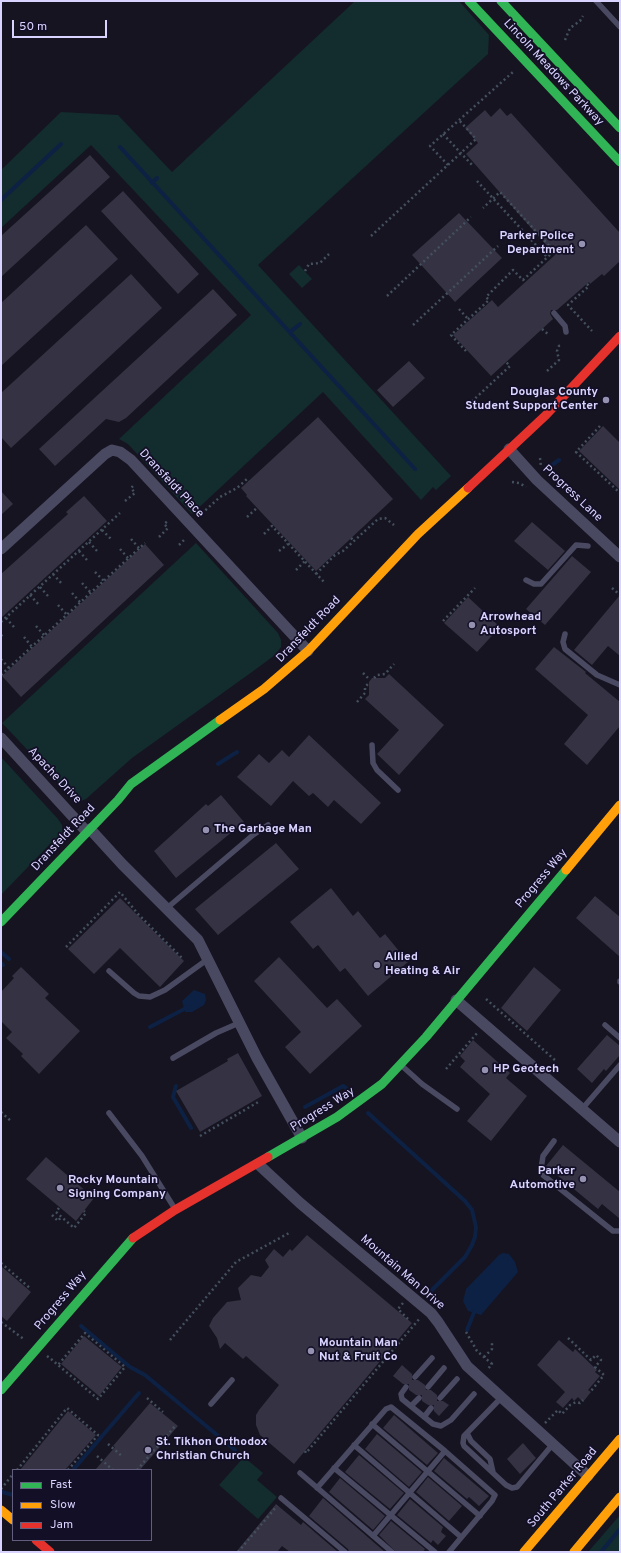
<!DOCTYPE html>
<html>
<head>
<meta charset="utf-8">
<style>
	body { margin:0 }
	#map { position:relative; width:621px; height:1553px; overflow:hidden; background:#161421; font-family:Overpass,sans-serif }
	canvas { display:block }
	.frame { position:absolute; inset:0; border:2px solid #d9d4ff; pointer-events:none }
	.legend { position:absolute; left:12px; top:1469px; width:140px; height:72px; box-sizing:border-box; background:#130f26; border:1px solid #625e7d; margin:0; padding:5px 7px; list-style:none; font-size:12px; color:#d9d4ff }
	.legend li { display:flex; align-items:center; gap:8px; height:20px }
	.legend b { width:20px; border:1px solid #625e7d }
	.scale { position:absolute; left:12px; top:20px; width:95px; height:18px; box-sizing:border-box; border:2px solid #d9d4ff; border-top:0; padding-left:5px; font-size:12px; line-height:14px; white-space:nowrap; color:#d9d4ff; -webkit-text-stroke:3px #130f26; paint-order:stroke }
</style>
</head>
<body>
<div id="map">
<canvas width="621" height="1553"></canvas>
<div class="frame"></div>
<ul class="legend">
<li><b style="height:5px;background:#30b455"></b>Fast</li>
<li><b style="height:5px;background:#ff9f0a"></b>Slow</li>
<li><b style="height:5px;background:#e5322d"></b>Jam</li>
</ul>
<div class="scale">50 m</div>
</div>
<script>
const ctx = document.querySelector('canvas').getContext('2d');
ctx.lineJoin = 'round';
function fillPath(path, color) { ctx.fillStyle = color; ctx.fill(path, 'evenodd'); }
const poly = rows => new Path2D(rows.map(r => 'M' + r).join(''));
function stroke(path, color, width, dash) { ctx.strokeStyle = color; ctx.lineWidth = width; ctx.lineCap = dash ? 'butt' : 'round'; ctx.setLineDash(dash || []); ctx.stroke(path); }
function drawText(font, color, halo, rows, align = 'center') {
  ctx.font = font + ' Overpass,sans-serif'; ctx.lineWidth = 3.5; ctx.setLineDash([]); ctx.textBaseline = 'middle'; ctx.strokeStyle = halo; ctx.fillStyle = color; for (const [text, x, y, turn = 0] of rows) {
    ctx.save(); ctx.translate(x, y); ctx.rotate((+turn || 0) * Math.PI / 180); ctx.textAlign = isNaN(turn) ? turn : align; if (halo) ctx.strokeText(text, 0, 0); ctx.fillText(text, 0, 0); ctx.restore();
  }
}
const green = poly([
	[355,1,459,1,489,35,488,54,258,265,451,476,436,490,433,487,421,500,323,392,192,514,128,444,119,439,251,315,91,145,1,228,1,170,61,112,118,115,172,172],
	[299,265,312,279,302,288,289,274],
	[196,543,278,633,281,640,281,647,275,655,252,672,132,758,86,799,81,801,74,799,2,723],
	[1,757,58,819,62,825,63,832,55,844,51,843,1,895],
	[244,1457,263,1473,257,1480,277,1497,258,1519,219,1485],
	[620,1515,620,1551,588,1552]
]);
const water = poly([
	[194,990,205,994,206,1000,204,1005,192,1012,185,1012,182,1001],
	[503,1253,509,1254,515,1262,518,1272,481,1315,468,1311,463,1301,466,1289,499,1255]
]);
const stream = poly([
	[120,147,415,469],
	[152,183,157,178],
	[1,200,61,144],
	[290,332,300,324],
	[545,470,559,460],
	[218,764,237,752],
	[1,952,9,959],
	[1,963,3,965],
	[150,1027,188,1007],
	[176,1086,173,1097,191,1128],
	[305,1107,343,1086,346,1088],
	[368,1113,465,1201,472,1210,476,1227,475,1237,472,1245,465,1257,428,1294],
	[81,1326,130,1367,145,1375,235,1450],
	[467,1330,475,1310],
	[73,1470,139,1393],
	[2,1492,13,1495],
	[601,1552,620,1529]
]);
const building = poly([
	[500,108,507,116,511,113,620,233,620,261,604,276,602,274,590,284,589,282,557,310,551,310,550,314,553,319,491,376,453,335,492,300,498,307,555,255,466,154,478,143,465,128,485,110,491,117],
	[90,155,110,177,1,277,1,236],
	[123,191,199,274,178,294,101,211],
	[459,213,502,258,455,302,412,255],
	[86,225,118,259,1,366,1,303],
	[131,274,162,308,11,448,1,437,1,393],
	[213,289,237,315,126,418,119,422,106,419,55,466,39,449],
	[409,361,425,378,393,407,377,390],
	[318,417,393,499,316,571,246,496,247,495,241,488],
	[603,426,620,443,620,490,579,451],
	[1,491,13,504,1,515],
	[84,496,107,521,1,618,1,574,68,514,66,512],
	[532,522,565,551,548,570,514,541],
	[145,544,164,565,21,697,2,676],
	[572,556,591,572,545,625,526,609],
	[620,595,620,656,608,646,592,665,574,650],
	[468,597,500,627,477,652,444,623],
	[554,647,586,672,585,673,620,702,620,726,587,765,564,744,588,715,535,669],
	[389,674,444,725,399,775,377,754,399,730,365,699,369,695,369,682,372,678,385,678],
	[309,735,381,803,361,824,334,800,328,807,313,793,309,796,293,781,271,806,237,777,259,754,269,763,282,750,289,757],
	[221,795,244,822,176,878,154,851,206,804,208,806],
	[276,843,299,869,218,935,195,909],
	[331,888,353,916,358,911,380,938,385,934,408,962,368,996,345,968,340,972,318,945,313,949,290,922],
	[595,896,620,917,620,957,576,918],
	[120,898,184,961,160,987,120,948,94,974,68,949],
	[279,957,327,1008,337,999,362,1026,310,1074,285,1047,301,1032,254,981],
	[21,967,49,994,45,998,80,1031,39,1074,21,1056,23,1054,6,1038,12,1032,1,1021,1,992,14,978,12,976],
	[534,967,561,990,527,1031,501,1008],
	[607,1035,620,1046,620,1055,606,1071,604,1069,592,1083,577,1069],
	[473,1040,510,1073,506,1078,527,1096,491,1141,467,1121,490,1094,460,1067,465,1061,460,1056],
	[238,1053,262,1096,200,1132,176,1091,228,1061,227,1059],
	[563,1145,620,1192,620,1219,602,1204,598,1209,546,1166],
	[46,1157,94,1198,76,1221,26,1179],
	[307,1235,412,1323,294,1464,260,1435,256,1425,256,1415,259,1410,279,1385,246,1356,243,1359,225,1343,220,1349,217,1338,209,1326,213,1318,227,1302,241,1300,238,1288,251,1275,261,1277,269,1267,265,1260,274,1249,283,1257,290,1249,292,1251],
	[1,1266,31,1292,7,1321,1,1316],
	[84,1336,122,1367,99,1396,61,1364],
	[559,1340,573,1352,575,1349,597,1370,595,1372,600,1376,588,1390,591,1392,583,1402,578,1397,574,1401,572,1398,563,1408,556,1402,565,1392,537,1365],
	[402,1365,412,1374,412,1380,418,1380,425,1385,426,1390,431,1390,437,1395,437,1401,443,1401,449,1405,439,1416,434,1411,434,1405,428,1405,422,1401,422,1395,416,1395,409,1390,409,1384,403,1384,393,1376],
	[150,1403,178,1426,140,1470,95,1470,115,1447,113,1446],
	[68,1411,96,1435,65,1470,20,1470],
	[394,1415,438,1453,427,1465,383,1428],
	[377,1434,422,1472,409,1487,365,1449],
	[523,1443,536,1458,520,1474,507,1459],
	[359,1455,404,1493,390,1509,345,1472],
	[444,1458,489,1496,479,1506,469,1497,467,1499,434,1471],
	[428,1477,462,1506,449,1521,416,1492],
	[340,1478,385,1516,373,1530,329,1492],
	[323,1498,370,1539,385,1552,349,1552,348,1549,309,1516],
	[410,1499,443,1527,441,1532,446,1536,438,1545,433,1540,431,1543,397,1515],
	[276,1504,301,1525,303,1522,338,1552,290,1552,282,1546,277,1552,236,1552],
	[391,1521,425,1549,423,1552,396,1552,379,1535]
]);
const path = poly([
	[565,40,570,28,580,21,583,16],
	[443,134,472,165],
	[448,165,430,146,513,72],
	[477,181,547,257],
	[371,236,476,139,459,120],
	[305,271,309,264,320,263,329,254],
	[587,284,589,286,568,305,592,331],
	[387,296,471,217],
	[459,309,468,319],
	[413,325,498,246],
	[542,329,549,335],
	[466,351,451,335,489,300,486,297,513,270,523,280,554,251,500,192,483,208],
	[547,371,559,360,557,351,559,346,557,344],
	[468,405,510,366,506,362],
	[600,426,576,452,620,493],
	[540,458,541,467],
	[512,482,519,483,526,487],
	[125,501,135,493,131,488,135,484],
	[198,517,220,497,237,488,247,479,249,481],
	[247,517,258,507],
	[102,530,111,539],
	[264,534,272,526,324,582],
	[159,537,168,528,164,524,169,520],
	[351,538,354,541],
	[131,539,139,548],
	[89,542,97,551],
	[179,545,186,538],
	[120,549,128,558],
	[79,551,87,560],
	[279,551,288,544],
	[296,570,306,560],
	[95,572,104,581],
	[53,574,62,584],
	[316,574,335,555,343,551,378,519,385,518,394,525],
	[82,583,91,593],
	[40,587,48,596],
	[612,588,620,595],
	[72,593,80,602],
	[30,595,39,605],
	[58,605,67,615],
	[6,618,14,627],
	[443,621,475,588],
	[1,622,120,513],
	[36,626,44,635],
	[1,635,3,637],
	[24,637,32,647],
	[1,659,9,668],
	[363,673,370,680],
	[1,675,145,543],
	[374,678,377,675,385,674,394,664],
	[357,702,365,693,365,687,369,683],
	[66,947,120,892,138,914,183,959],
	[486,999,556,1061],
	[446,1069,478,1032],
	[1,1112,12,1122],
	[200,1136,260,1101],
	[59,1208,56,1212,74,1228,86,1213,84,1211],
	[52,1215,58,1221,61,1217],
	[1,1263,31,1289],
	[403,1303,398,1309,408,1319],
	[1,1322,25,1340],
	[466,1332,477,1351,492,1364,487,1370],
	[568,1338,591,1360,596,1355,601,1360,595,1367,604,1375,591,1391],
	[170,1340,236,1262,289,1233],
	[47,1356,51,1359,58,1365,98,1399,125,1367,85,1333,58,1365],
	[484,1357,492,1349,492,1343],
	[147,1398,163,1412],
	[545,1423,558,1410,562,1414,570,1405,576,1402,580,1403,583,1400],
	[108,1444,123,1457],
	[305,1451,306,1453,420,1318],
	[97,1456,113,1470],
	[17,1470,67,1408,98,1435,68,1470],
	[137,1470,176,1425],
	[1,1489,13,1474],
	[238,1552,277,1506]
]);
const lane = poly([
	[596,1,620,27],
	[554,313,565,326,566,332],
	[526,580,534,584,541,584,576,545,588,546],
	[565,634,563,642,565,649,597,675,620,685],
	[372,745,373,763,377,770,398,790],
	[167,908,253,835,268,825],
	[109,971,134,993,139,996,150,997,165,990,208,959],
	[620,981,620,982],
	[605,1025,620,1038],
	[173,1058,216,1033,239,1023],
	[401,1065,422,1084,457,1109],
	[582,1109,620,1065],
	[109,1113,142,1156,175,1209],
	[554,1141,543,1156,541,1169,543,1175,613,1231,620,1231],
	[415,1377,432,1358],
	[406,1387,401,1394,402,1399,433,1424,441,1426,451,1420,474,1394],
	[428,1387,444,1368],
	[440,1398,457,1379],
	[501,1398,464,1436,463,1443,464,1446,506,1485,512,1488,517,1487,553,1444],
	[211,1404,232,1380],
	[411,1406,419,1398],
	[424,1417,431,1408],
	[372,1424,480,1516],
	[467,1433,471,1441,490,1459,493,1472],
	[354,1445,461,1537],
	[334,1468,435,1552],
	[300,1473,392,1552],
	[317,1488,386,1409,391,1407,445,1451,495,1495,492,1501,449,1552],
	[281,1498,345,1552],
	[373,1536,445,1451]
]);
const street = poly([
	[509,449,537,480,620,557],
	[1,549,105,454,112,450,120,452,131,460,308,651],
	[1,738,87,832],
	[90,829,122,864,198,940,257,1058,302,1138],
	[456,1000,620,1142],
	[258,1164,300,1203,431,1313,438,1322,467,1366,588,1476]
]);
const fast = poly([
	[469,1,620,162],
	[501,1,620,128],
	[1,922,118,800,131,784,220,720],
	[268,1157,337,1117,382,1084,426,1037,566,870],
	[1,1390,133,1238]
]);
const slow = poly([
	[220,720,264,689,308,651,418,534,468,488],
	[566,870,620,805],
	[1,1510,13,1520],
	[524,1552,620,1439],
	[574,1552,620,1497]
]);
const jam = poly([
	[468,488,546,415,620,336],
	[133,1238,175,1210,268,1157],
	[36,1540,50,1552]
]);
const markers = [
	[582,244,4,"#9591b1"],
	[606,400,4,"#9591b1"],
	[472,625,4,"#9591b1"],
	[206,830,4,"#9591b1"],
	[377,965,4,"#9591b1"],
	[485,1070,4,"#9591b1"],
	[583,1179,4,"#9591b1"],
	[60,1188,4,"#9591b1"],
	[311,1351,4,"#9591b1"],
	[148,1450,4,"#9591b1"]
];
const streetNames = [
	["Lincoln Meadows Parkway",553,73,47],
	["Dransfeldt Place",171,484,47],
	["Progress Lane",572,494,43],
	["Dransfeldt Road",309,630,-46],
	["Apache Drive",54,776,47],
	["Dransfeldt Road",64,838,-47],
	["Progress Way",542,879,-50],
	["Progress Way",323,1110,-32],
	["Mountain Man Drive",402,1273,41],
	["Progress Way",61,1301,-50],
	["South Parker Road",563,1488,-50]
];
const poiNames = [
	["Parker Police",574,237,"right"],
	["Department",574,251,"right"],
	["Douglas County",598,393,"right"],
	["Student Support Center",598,407,"right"],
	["Arrowhead",480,618],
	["Autosport",480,632],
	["The Garbage Man",214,830],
	["Allied",385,958],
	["Heating & Air",385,972],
	["HP Geotech",493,1070],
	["Parker",575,1172,"right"],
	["Automotive",575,1186,"right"],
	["Rocky Mountain",68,1181],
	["Signing Company",68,1195],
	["Mountain Man",319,1344],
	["Nut & Fruit Co",319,1358],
	["St. Tikhon Orthodox",156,1443],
	["Christian Church",156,1457]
];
fillPath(green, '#132c2d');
fillPath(water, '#0d2144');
stroke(stream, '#0d2144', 4);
fillPath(building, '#343243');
stroke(path, '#44505f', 2.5, [2, 3]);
stroke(lane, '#4a4962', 5.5);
stroke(street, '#4a4962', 11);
stroke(fast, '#30b455', 9);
stroke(slow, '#ff9f0a', 9);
stroke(jam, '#e5322d', 9);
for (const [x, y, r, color] of markers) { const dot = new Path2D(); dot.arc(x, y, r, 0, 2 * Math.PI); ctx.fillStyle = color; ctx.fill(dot); stroke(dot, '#130f26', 1.5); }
drawText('12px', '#d9d4ff', '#130f26', streetNames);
drawText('bold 12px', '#d9d4ff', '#130f26', poiNames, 'left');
</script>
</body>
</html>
